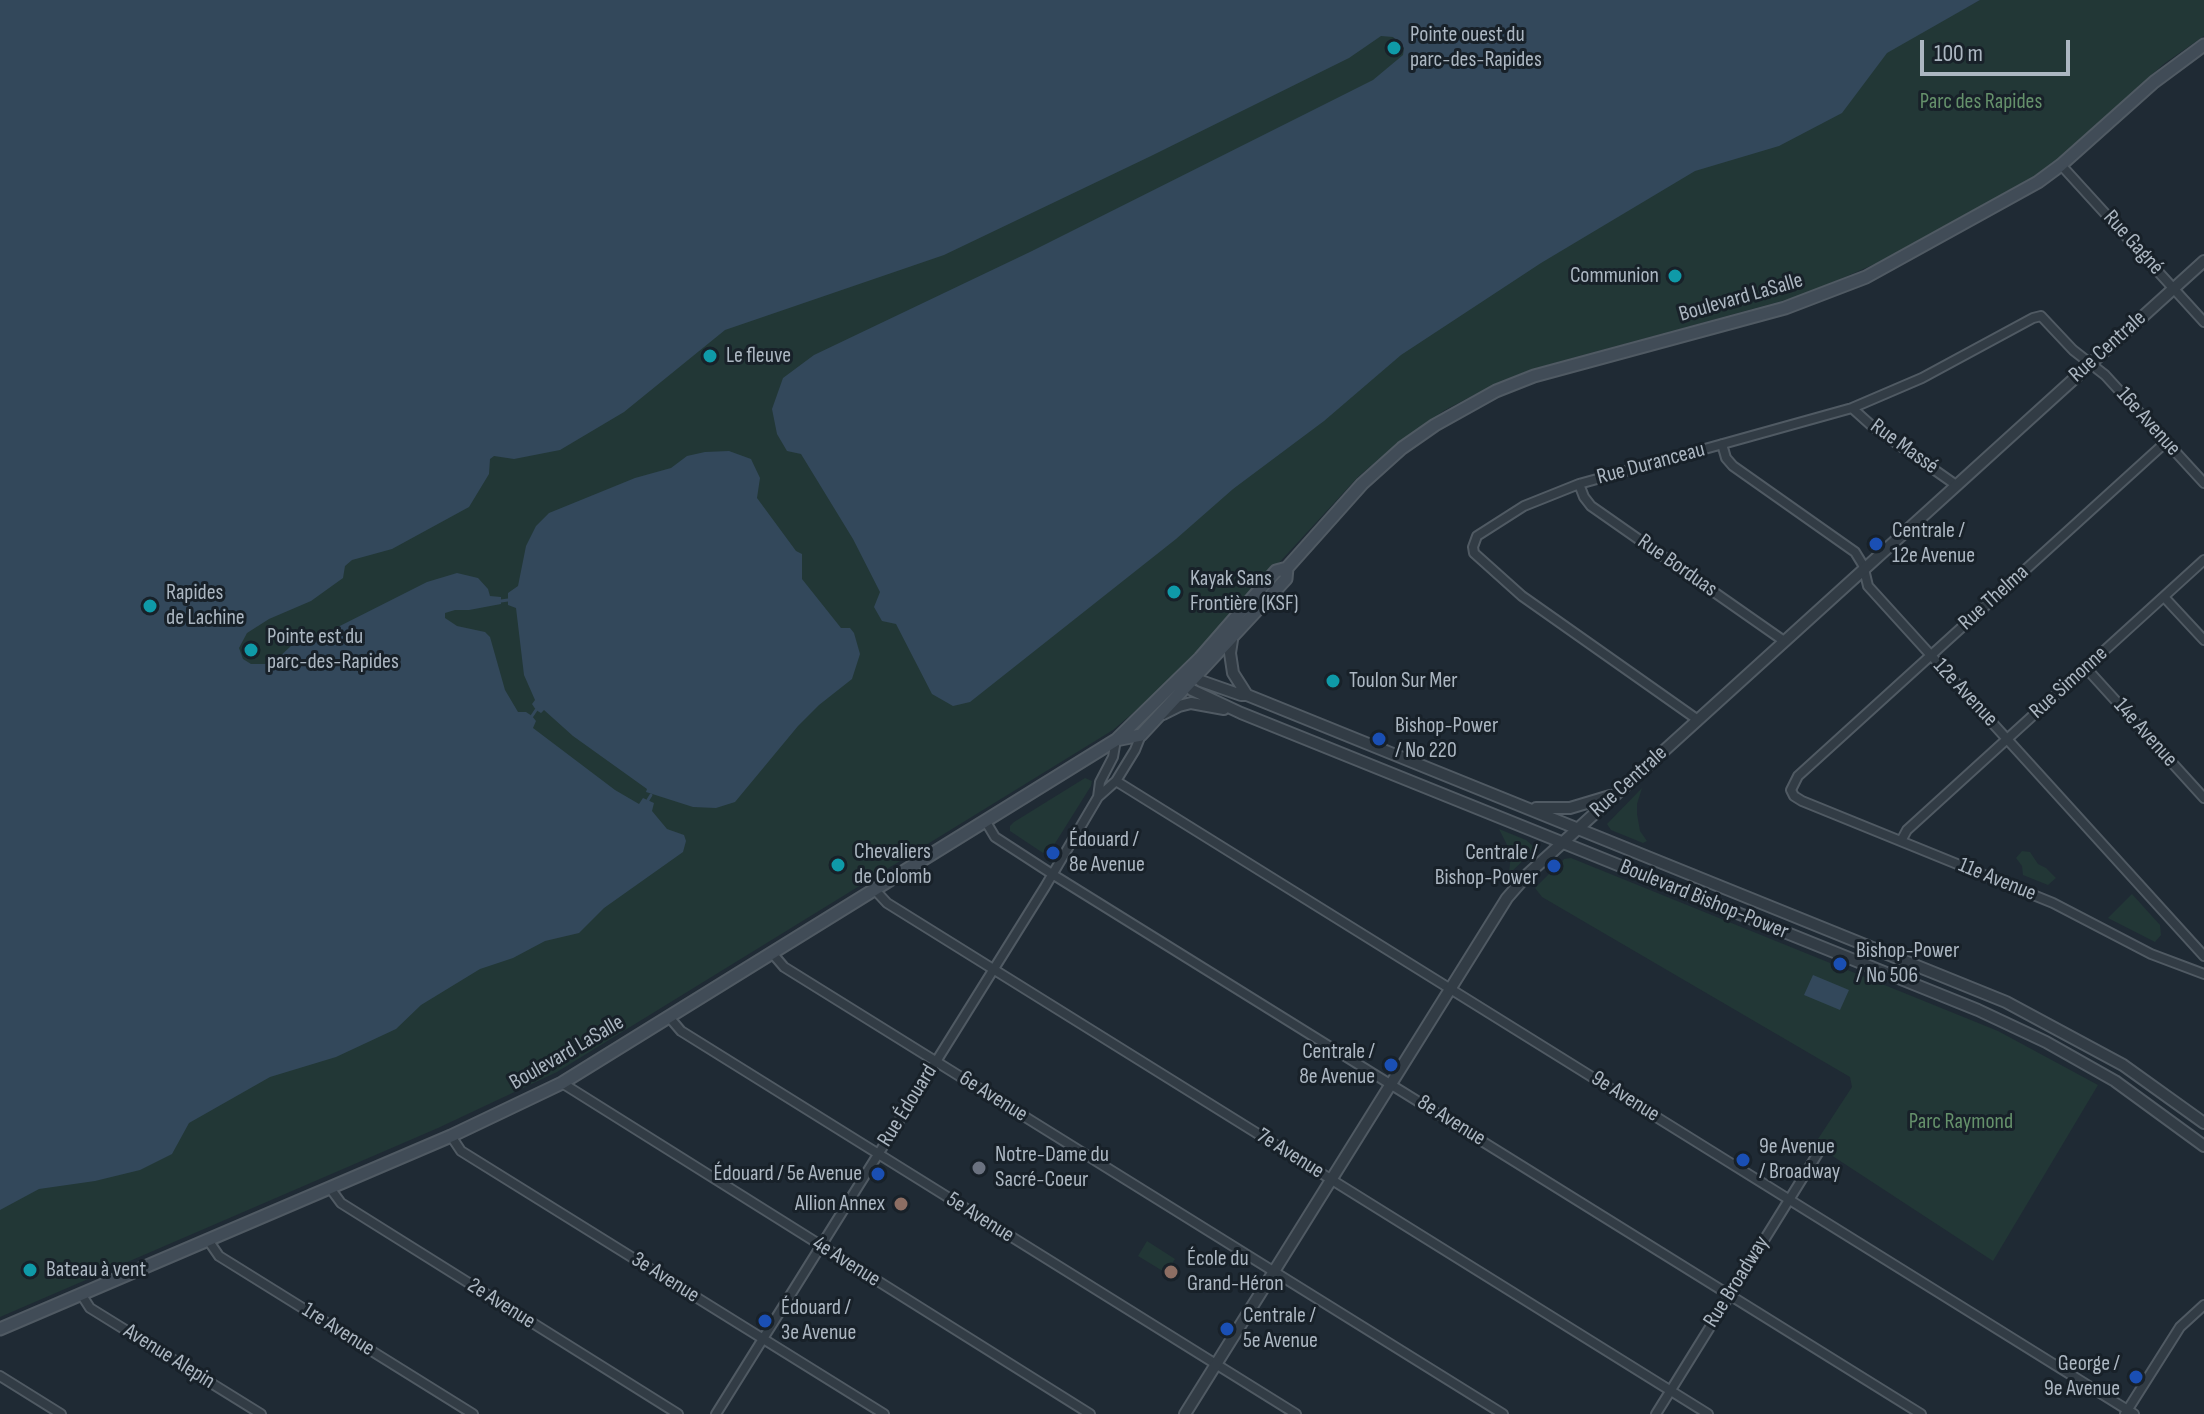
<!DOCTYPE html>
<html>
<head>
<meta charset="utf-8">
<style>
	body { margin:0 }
	#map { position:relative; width:2204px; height:1414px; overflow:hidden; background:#1f2a34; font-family:"Sofia Sans Condensed",sans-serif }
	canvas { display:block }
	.scale { position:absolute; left:1920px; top:40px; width:150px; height:36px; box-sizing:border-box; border:4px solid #acb7c2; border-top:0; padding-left:10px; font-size:24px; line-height:28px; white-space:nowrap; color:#acb7c2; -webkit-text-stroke:6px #182129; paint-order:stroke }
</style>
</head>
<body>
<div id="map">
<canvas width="2204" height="1414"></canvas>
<div class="scale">100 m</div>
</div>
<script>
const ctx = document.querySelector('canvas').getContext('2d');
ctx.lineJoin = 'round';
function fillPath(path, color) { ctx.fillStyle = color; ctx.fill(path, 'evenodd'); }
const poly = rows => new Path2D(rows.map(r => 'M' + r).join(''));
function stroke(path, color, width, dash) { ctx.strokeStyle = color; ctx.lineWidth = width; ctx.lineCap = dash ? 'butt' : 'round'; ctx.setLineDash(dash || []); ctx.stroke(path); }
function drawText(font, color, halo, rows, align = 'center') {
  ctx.font = font + ' "Sofia Sans Condensed",sans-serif'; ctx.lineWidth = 6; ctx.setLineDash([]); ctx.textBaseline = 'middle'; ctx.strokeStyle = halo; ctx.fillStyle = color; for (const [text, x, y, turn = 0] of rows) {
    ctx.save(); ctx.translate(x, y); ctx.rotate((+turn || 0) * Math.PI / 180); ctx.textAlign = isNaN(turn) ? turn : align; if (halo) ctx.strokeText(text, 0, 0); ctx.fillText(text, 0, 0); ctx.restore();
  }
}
const green = poly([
	[0,0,1950,16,1980,0,2204,0,2204,36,2165,63,2055,161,2033,177,1877,263,1804,295,1536,368,1501,381,1445,410,1400,441,1358,477,1184,666,1159,691,1113,730,557,1072,438,1128,0,1317],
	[1085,778,1092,781,1091,786,1049,853,1043,853,1010,831,1010,826,1014,822],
	[1642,788,1637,804,1637,814,1640,831,1647,841,1643,843,1611,830,1607,824],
	[1499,829,1526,840,1533,846,1532,852,1509,874,1511,853],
	[2022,851,2030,852,2038,864,2046,868,2056,878,2048,885,2023,875,2022,866,2016,858],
	[1571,858,1998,1031,2098,1085,1993,1261,1831,1155,1832,1148,1818,1139,1852,1087,1850,1077,1542,897,1535,888,1553,870,1555,871,1564,859],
	[2132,894,2160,925,2161,935,2155,942,2108,918],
	[1147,1241,1175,1259,1166,1273,1138,1256]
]);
const water = poly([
	[0,0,1980,0,1887,53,1842,113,1779,146,1695,171,1541,263,1401,355,1324,421,1233,489,1176,539,970,702,953,706,932,694,896,624,882,621,874,607,880,592,853,539,801,454,787,451,777,434,772,409,783,378,814,355,1032,251,1373,80,1403,55,1404,48,1393,37,1381,36,1349,58,1151,156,944,255,725,330,624,412,560,450,514,459,494,456,490,459,489,474,469,507,392,549,352,560,345,566,343,578,311,601,269,619,247,633,239,648,243,659,251,664,265,664,277,659,291,646,320,636,427,582,457,573,478,578,488,589,490,596,501,597,501,604,469,610,455,610,445,613,445,618,457,626,485,632,490,637,505,690,518,712,526,712,532,716,536,721,533,728,615,790,639,804,643,798,654,803,652,811,667,829,684,835,686,841,683,852,604,908,579,933,545,941,513,958,480,969,421,1005,396,1029,336,1057,270,1077,189,1123,172,1154,140,1170,95,1181,39,1189,0,1210],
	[729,451,751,459,760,478,757,498,796,551,802,554,802,579,841,628,850,628,854,633,860,654,852,679,819,705,798,726,735,802,716,808,693,807,646,792,647,789,573,736,544,710,541,713,536,710,532,704,535,700,524,675,516,608,508,605,508,593,518,586,526,546,536,526,549,513,635,478,671,468,687,456,705,452],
	[1813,975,1849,990,1840,1010,1804,995]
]);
const stream = poly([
	[501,601,508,600],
	[532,716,536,710],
	[648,800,651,795]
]);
const minor = poly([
	[2061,165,2204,322],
	[1852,408,1872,426,1956,485],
	[2166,442,1798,776,1791,790,1794,796,1802,801,2053,903,2151,954,2204,974],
	[1722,444,1726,458,1733,466,1855,552,1863,565,1868,586,2204,956],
	[1579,484,1584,497,1591,506,1784,641],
	[2164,597,2204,640],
	[2086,668,2204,798],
	[1698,720,1522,596,1474,553,1473,547,1477,536,1524,506,1579,484,1852,408,1922,378,2033,318,2041,316,2073,350,2105,375,2204,483],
	[1116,781,2134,1414],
	[1098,797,1100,782,1113,757,1116,740],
	[986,822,995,837,1052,874,1921,1414],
	[1901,841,1907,830,2204,560],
	[875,890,887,903,1708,1414],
	[772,953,784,967,1503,1414],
	[669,1017,681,1031,1296,1414],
	[562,1083,1090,1414],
	[451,1136,461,1151,884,1414],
	[330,1188,341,1203,678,1414],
	[208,1240,219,1256,473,1414],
	[81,1294,90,1308,261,1414],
	[0,1376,61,1414],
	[716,1414,1045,887,1098,797,1116,781,1135,750,1141,735],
	[1656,1414,1820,1150],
	[2125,1414,2180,1327,2204,1305]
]);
const tertiary = poly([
	[1232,640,1230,653,1233,673,1247,695],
	[1190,671,1201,681,1241,695,1247,695,2006,1002,2123,1065,2204,1123],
	[1183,682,1192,690,1241,713,1978,1010,2046,1042,2115,1081,2204,1146],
	[1163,714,1179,706,1191,703,1224,709],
	[1536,808,1570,808,1610,796],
	[1185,1414,1507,898,1528,874,2204,261]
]);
const secondary = poly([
	[1116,740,1141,735,1286,579,1287,568],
	[0,1329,451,1136,562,1083,1116,740,1200,658,1276,571,1287,568,1362,484,1402,448,1435,425,1496,391,1534,376,1785,308,1866,277,2038,182,2061,165,2154,82,2204,45]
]);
const markers = [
	[1394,48,8,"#0f9aa8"],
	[1675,276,8,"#0f9aa8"],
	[710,356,8,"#0f9aa8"],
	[1876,544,8,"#1a4fb4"],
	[1174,592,8,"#0f9aa8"],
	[150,606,8,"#0f9aa8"],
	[251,650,8,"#0f9aa8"],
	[1333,681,8,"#0f9aa8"],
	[1379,739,8,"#1a4fb4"],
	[1053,853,8,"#1a4fb4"],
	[838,865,8,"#0f9aa8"],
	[1554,866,8,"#1a4fb4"],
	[1840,964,8,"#1a4fb4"],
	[1391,1065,8,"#1a4fb4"],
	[1743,1160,8,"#1a4fb4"],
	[979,1168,8,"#6b7280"],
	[878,1174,8,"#1a4fb4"],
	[901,1204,8,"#8d6e63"],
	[30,1270,8,"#0f9aa8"],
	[1171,1272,8,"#8d6e63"],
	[765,1321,8,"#1a4fb4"],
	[1227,1329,8,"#1a4fb4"],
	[2136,1377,8,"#1a4fb4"]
];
const poiNames = [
	["Pointe ouest du",1410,35],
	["parc-des-Rapides",1410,60],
	["Communion",1659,276,"right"],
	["Le fleuve",726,356],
	["Centrale /",1892,531],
	["12e Avenue",1892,556],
	["Kayak Sans",1190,579],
	["Frontière (KSF)",1190,604],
	["Rapides",166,593],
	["de Lachine",166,618],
	["Pointe est du",267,637],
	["parc-des-Rapides",267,662],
	["Toulon Sur Mer",1349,681],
	["Bishop-Power",1395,726],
	["/ No 220",1395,751],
	["Édouard /",1069,840],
	["8e Avenue",1069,865],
	["Chevaliers",854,852],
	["de Colomb",854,877],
	["Centrale /",1538,853,"right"],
	["Bishop-Power",1538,878,"right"],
	["Bishop-Power",1856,951],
	["/ No 506",1856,976],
	["Centrale /",1375,1052,"right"],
	["8e Avenue",1375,1077,"right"],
	["9e Avenue",1759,1147],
	["/ Broadway",1759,1172],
	["Notre-Dame du",995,1155],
	["Sacré-Coeur",995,1180],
	["Édouard / 5e Avenue",862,1174,"right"],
	["Allion Annex",885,1204,"right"],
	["École du",1187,1259],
	["Grand-Héron",1187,1284],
	["Bateau à vent",46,1270],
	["Édouard /",781,1308],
	["3e Avenue",781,1333],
	["Centrale /",1243,1316],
	["5e Avenue",1243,1341],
	["George /",2120,1364,"right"],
	["9e Avenue",2120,1389,"right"]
];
const parkNames = [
	["Parc des Rapides",1981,102],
	["Parc Raymond",1961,1122]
];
const streetNames = [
	["Rue Gagné",2133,243,48],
	["Boulevard LaSalle",1741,298,-16],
	["Rue Centrale",2108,347,-42],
	["16e Avenue",2148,422,48],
	["Rue Massé",1904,447,36],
	["Rue Duranceau",1651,464,-15],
	["Rue Borduas",1677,566,35],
	["Rue Thelma",1994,598,-42],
	["Rue Simonne",2069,683,-42],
	["12e Avenue",1965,693,47],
	["14e Avenue",2145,733,48],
	["Rue Centrale",1629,782,-42],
	["11e Avenue",1997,880,22],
	["Boulevard Bishop-Power",1704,900,22],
	["Boulevard LaSalle",567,1053,-30],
	["6e Avenue",993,1097,32],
	["9e Avenue",1625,1097,32],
	["Rue Édouard",908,1106,-58],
	["8e Avenue",1451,1121,32],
	["7e Avenue",1290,1154,32],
	["5e Avenue",980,1218,32],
	["4e Avenue",846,1262,32],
	["3e Avenue",665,1278,32],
	["Rue Broadway",1737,1282,-58],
	["2e Avenue",501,1304,32],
	["1re Avenue",338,1330,32],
	["Avenue Alepin",169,1357,32]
];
fillPath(green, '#223736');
fillPath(water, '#33485b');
stroke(stream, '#33485b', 3);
stroke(minor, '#505a63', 12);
stroke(tertiary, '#505a63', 14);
stroke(secondary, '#505a63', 15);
stroke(minor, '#323c45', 8);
stroke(tertiary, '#323c45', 10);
stroke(secondary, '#414c57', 11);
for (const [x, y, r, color] of markers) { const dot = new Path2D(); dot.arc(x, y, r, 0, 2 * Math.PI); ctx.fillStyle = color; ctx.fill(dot); stroke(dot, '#182129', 3); }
drawText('22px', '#acb7c2', '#182129', poiNames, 'left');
drawText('22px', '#65916b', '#182129', parkNames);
drawText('22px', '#acb7c2', '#182129', streetNames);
</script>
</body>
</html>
